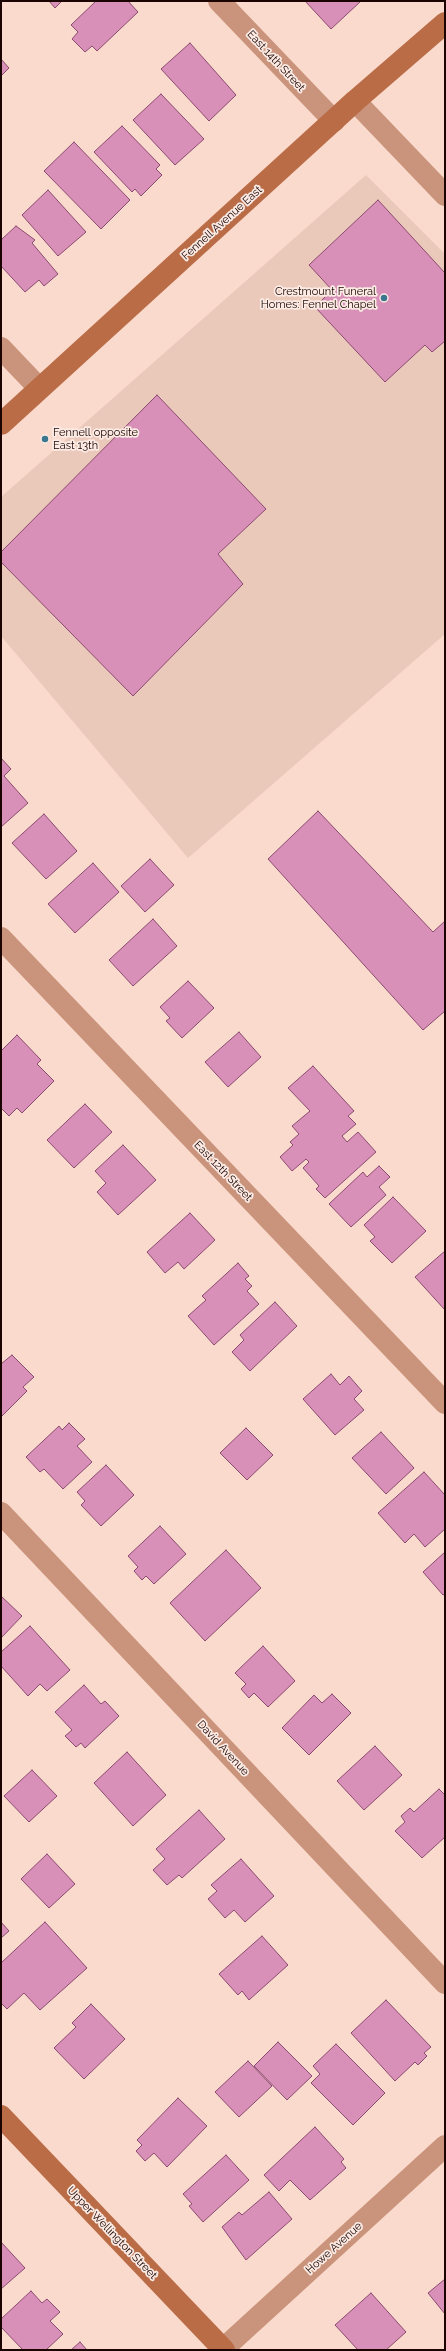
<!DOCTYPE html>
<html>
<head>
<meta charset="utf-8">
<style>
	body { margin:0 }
	#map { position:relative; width:446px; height:2351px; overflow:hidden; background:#fadacc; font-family:Raleway,sans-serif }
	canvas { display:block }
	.frame { position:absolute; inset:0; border:2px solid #1b0300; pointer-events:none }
</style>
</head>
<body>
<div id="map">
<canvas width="446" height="2351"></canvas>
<div class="frame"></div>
</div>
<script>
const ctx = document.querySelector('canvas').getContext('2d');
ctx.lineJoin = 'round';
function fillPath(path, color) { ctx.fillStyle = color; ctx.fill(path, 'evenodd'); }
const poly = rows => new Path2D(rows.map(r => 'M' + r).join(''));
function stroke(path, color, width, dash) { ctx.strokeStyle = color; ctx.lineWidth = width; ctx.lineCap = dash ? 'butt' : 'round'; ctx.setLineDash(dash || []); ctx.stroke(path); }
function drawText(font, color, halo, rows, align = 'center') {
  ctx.font = font + ' Raleway,sans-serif'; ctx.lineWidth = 3.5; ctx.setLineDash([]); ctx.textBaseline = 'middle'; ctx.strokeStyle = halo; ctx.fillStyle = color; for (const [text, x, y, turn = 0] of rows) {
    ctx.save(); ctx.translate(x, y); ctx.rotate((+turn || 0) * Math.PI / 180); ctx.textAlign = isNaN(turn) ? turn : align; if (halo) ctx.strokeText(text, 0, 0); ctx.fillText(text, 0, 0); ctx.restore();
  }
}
const built = poly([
	[366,175,445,254,445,634,188,858,1,636,1,497]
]);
const building = poly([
	[49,1,62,1,55,8,49,1],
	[96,1,128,1,138,12,97,51,92,46,85,52,72,39,78,32,71,25,96,1],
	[305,1,358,1,360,2,331,29,305,1],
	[190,43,236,95,209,121,161,69,190,43],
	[1,59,9,68,1,76,1,59],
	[161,94,204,139,175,165,133,120,161,94],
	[122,126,160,165,156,169,162,175,141,196,135,189,132,192,94,152,122,126],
	[74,142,130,200,101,229,44,171,74,142],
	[48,190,86,232,58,256,22,215,48,190],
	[378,200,445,273,445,341,432,352,425,345,385,382,315,307,332,290,309,265,378,200],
	[16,226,35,240,32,243,58,274,44,286,39,280,25,292,1,266,1,240,16,226],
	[157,395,266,509,218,554,243,584,133,696,1,562,1,552,157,395],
	[1,758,11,769,4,776,28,803,1,827,1,758],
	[318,811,433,932,445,921,445,1011,423,1030,268,859,318,811],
	[44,814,77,851,46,879,12,843,44,814],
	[150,859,174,885,145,912,121,886,150,859],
	[93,863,119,892,75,933,48,904,93,863],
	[153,919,177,946,133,986,109,960,153,919],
	[188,981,214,1008,182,1038,166,1021,170,1018,160,1007,188,981],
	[239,1032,261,1057,228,1087,205,1062,239,1032],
	[17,1035,41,1060,37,1064,54,1081,22,1113,17,1108,9,1116,1,1108,1,1051,17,1035],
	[313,1066,354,1111,348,1116,356,1124,342,1136,347,1142,358,1132,376,1152,325,1198,316,1189,319,1186,303,1168,309,1162,306,1159,292,1171,280,1157,293,1145,290,1142,299,1134,292,1126,310,1111,288,1088,313,1066],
	[85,1104,112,1132,74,1168,47,1140,85,1104],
	[123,1145,156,1180,118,1215,97,1192,106,1183,95,1171,123,1145],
	[379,1166,390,1177,379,1187,386,1195,351,1227,329,1204,363,1172,367,1177,379,1166],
	[393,1197,426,1231,392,1263,370,1241,375,1237,364,1225,393,1197],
	[190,1213,215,1240,184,1269,178,1262,165,1273,147,1252,190,1213],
	[445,1251,445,1310,415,1277,445,1251],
	[238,1263,249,1276,245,1279,252,1286,247,1291,259,1304,214,1345,188,1316,206,1300,202,1296,238,1263],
	[275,1302,297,1326,250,1371,232,1352,244,1340,240,1335,275,1302],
	[12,1355,34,1377,23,1387,27,1391,1,1417,1,1364,12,1355],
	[331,1374,340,1385,349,1376,362,1391,354,1399,364,1410,335,1435,303,1399,331,1374],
	[69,1423,85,1439,77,1446,92,1462,63,1489,44,1469,40,1472,26,1457,59,1426,62,1430,69,1423],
	[246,1428,273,1455,247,1480,220,1453,246,1428],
	[381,1432,414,1468,386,1494,352,1458,381,1432],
	[106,1465,134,1495,101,1526,81,1505,85,1501,77,1492,106,1465],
	[424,1472,445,1495,445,1529,425,1547,414,1534,405,1543,378,1513,424,1472],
	[160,1526,186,1554,154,1584,146,1576,142,1580,134,1571,138,1567,128,1556,160,1526],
	[226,1550,261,1588,205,1641,170,1603,226,1550],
	[445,1552,445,1594,443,1595,423,1572,445,1552],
	[1,1596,22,1616,1,1638,1,1596],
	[30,1626,70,1670,47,1691,40,1684,28,1696,1,1666,1,1652,30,1626],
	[263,1646,295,1681,268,1707,254,1693,249,1698,241,1689,246,1684,235,1673,263,1646],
	[84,1685,101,1704,105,1701,119,1716,85,1748,81,1743,76,1747,65,1736,72,1730,55,1712,84,1685],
	[332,1694,351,1713,309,1755,282,1728,314,1695,322,1703,332,1694],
	[375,1746,402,1775,364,1810,337,1781,375,1746],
	[127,1752,166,1795,133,1826,94,1783,127,1752],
	[32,1770,57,1796,29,1822,4,1796,32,1770],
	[439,1789,445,1795,445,1837,422,1858,395,1831,405,1822,401,1816,410,1808,414,1812,439,1789],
	[199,1810,225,1839,182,1878,179,1875,167,1885,153,1870,165,1859,156,1849,199,1810],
	[47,1854,75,1884,49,1908,21,1879,47,1854],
	[241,1859,274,1896,245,1922,234,1910,225,1918,208,1899,217,1891,211,1885,241,1859],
	[1,1922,9,1931,1,1938,1,1922],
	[45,1922,87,1968,40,2010,24,1993,7,2009,1,2003,1,1963,45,1922],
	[262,1936,288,1965,249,2000,242,1991,238,1995,219,1974,262,1936],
	[386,2000,431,2047,424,2053,427,2056,418,2065,415,2062,395,2081,351,2033,386,2000],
	[91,2004,125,2039,84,2079,54,2048,76,2027,72,2023,91,2004],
	[278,2042,312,2076,287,2100,254,2066,278,2042],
	[336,2044,385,2093,353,2125,311,2083,320,2074,313,2066,336,2044],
	[248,2061,272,2086,239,2117,215,2092,248,2061],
	[178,2098,207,2126,167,2167,154,2153,145,2161,136,2151,142,2145,137,2140,178,2098],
	[315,2127,344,2159,341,2162,346,2168,310,2200,290,2180,279,2191,264,2175,315,2127],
	[226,2155,249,2180,203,2222,189,2206,192,2204,183,2194,226,2155],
	[269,2192,292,2219,246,2260,222,2227,239,2212,242,2215,269,2192],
	[1,2242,25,2268,1,2289,1,2242],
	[445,2279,445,2314,428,2293,445,2279],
	[31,2291,42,2303,47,2299,60,2312,50,2321,63,2334,46,2350,23,2350,1,2327,1,2319,31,2291],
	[371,2293,406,2332,386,2350,358,2350,335,2325,371,2293],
	[80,2342,87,2350,71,2350,80,2342]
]);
const street = poly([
	[219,1,334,121],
	[355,101,445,195],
	[1,348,39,388],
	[1,938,445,1403],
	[1,1513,445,1983],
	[223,2349,445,2146]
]);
const secondary = poly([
	[1,424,355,101,445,23],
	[1,2116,224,2350]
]);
const markers = [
	[384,298,4,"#3a768d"],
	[45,439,4,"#3a768d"]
];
const streetNames = [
	["East 14th Street",276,61,47],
	["Fennell Avenue East",222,223,-42],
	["East 12th Street",223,1171,46],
	["David Avenue",223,1748,47],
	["Upper Wellington Street",112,2233,46],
	["Howe Avenue",334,2248,-42]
];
const poiNames = [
	["Crestmount Funeral",376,292],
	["Homes: Fennel Chapel",376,305],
	["Fennell opposite",53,433,"left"],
	["East 13th",53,446,"left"]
];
fillPath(built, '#ebc9ba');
fillPath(building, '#d890b8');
stroke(building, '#8b4a70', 1);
stroke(street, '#ca947c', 22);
stroke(secondary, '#ba6c47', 22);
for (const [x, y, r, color] of markers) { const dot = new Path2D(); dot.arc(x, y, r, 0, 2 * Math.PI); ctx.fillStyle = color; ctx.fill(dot); stroke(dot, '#fbebe4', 1.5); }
drawText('11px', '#1b0300', '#fbebe4', streetNames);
drawText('11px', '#1b0300', '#fbebe4', poiNames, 'right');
</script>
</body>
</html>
